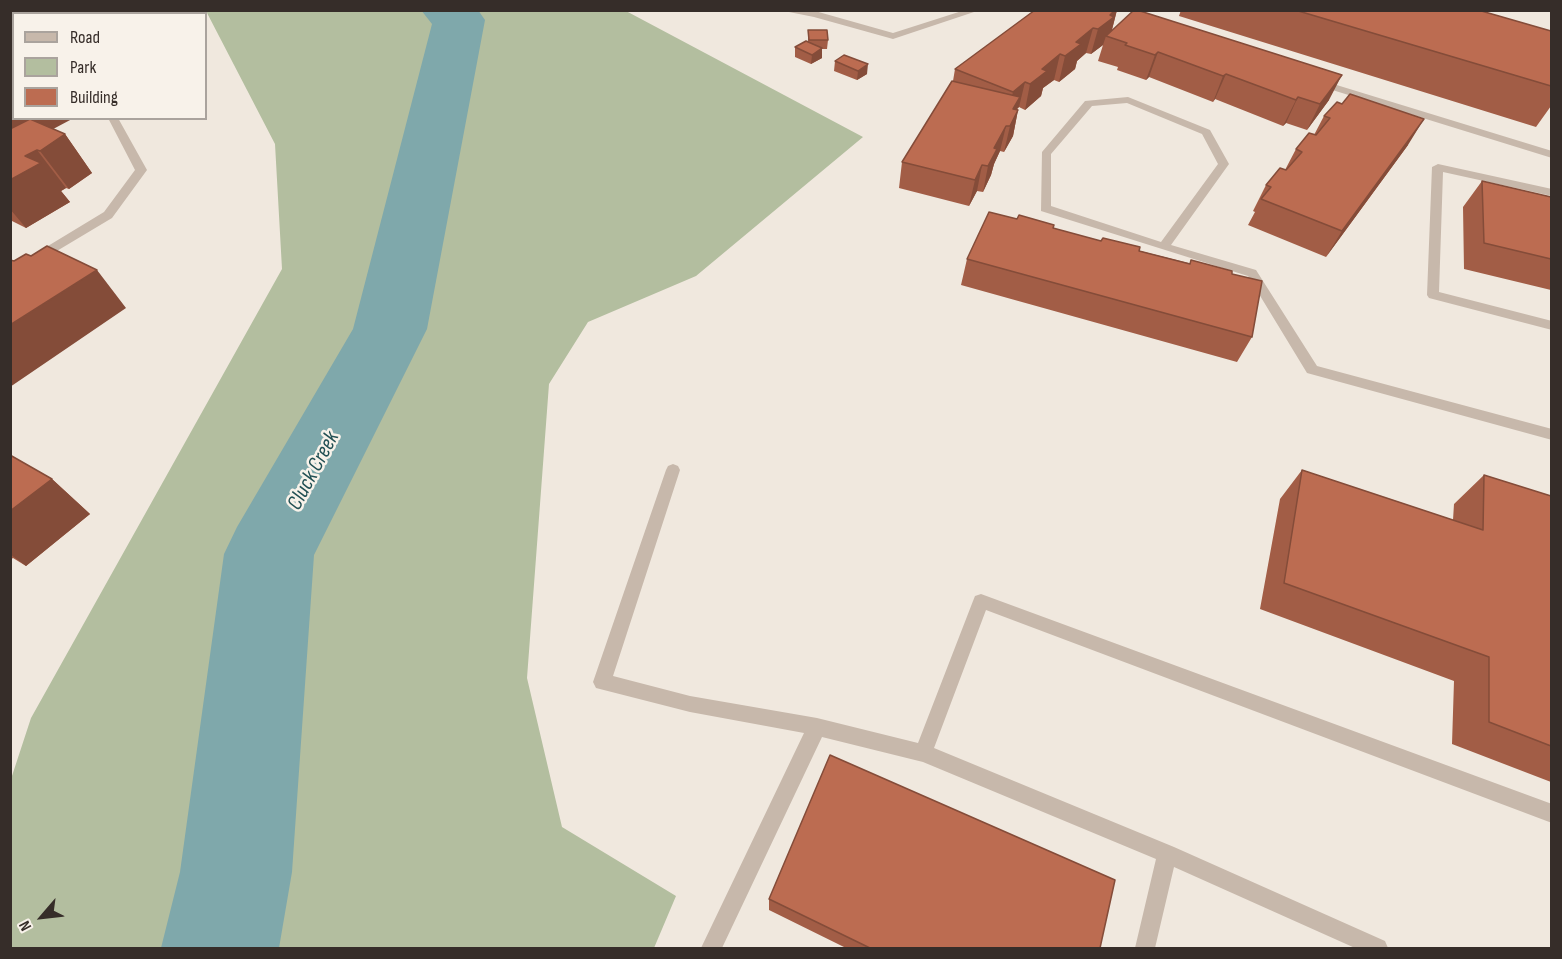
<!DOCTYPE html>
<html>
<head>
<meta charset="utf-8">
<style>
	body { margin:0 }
	#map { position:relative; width:1562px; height:959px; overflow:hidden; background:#f0e8de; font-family:"Sofia Sans Condensed",sans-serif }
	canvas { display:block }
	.frame { position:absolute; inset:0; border:12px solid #362d29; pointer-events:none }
	.legend { position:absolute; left:12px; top:12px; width:195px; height:108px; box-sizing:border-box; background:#f8f2ea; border:2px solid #aaa39d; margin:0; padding:8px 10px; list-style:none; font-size:18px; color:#362d29 }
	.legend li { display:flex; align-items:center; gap:12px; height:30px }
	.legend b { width:30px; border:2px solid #aaa39d }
	.north { position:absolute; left:12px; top:887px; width:60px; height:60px; -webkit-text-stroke:4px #f8f2ea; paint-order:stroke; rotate:242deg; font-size:16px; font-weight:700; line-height:24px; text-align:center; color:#362d29 }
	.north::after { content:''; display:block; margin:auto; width:21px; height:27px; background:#362d29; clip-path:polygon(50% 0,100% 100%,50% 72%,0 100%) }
</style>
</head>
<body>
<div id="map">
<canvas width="1562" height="959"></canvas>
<div class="frame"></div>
<ul class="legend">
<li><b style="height:8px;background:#c7b8ab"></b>Road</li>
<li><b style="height:16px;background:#b3be9f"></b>Park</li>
<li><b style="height:16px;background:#bc6c51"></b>Building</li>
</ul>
<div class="north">N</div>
</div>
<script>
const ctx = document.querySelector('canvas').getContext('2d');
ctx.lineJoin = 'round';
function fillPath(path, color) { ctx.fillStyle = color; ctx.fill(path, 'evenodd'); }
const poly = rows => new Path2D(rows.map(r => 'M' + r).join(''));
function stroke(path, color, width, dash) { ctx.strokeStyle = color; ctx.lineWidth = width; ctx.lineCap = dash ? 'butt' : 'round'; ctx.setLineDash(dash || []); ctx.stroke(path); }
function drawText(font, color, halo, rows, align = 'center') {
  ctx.font = font + ' "Sofia Sans Condensed",sans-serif'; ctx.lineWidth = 5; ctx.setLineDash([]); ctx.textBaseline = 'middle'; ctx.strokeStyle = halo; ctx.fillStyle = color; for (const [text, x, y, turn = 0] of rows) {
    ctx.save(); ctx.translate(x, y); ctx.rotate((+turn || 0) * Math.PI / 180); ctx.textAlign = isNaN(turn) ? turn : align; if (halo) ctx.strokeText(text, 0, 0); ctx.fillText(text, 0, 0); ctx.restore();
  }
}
const green = poly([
	[206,11,626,11,863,137,696,276,588,322,549,384,527,678,562,827,676,896,654,948,11,948,11,779,31,718,282,269,275,144]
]);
const river = poly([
	[421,10,478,10,485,20,427,329,314,555,292,872,279,948,161,948,180,872,224,554,237,527,353,329,432,24,421,10]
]);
const minor = poly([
	[779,10,815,11,893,33,965,10,980,10,893,39,814,17,779,10],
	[1317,79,1552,151,1552,158,1313,84,1312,82,1317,79],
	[1128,97,1210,130,1229,164,1171,245,1256,270,1317,366,1552,429,1552,440,1307,373,1248,276,1041,211,1042,152,1085,101,1128,97],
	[1127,103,1202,134,1218,164,1161,242,1051,206,1051,154,1092,106,1127,103],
	[108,118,118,118,147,170,112,218,10,279,10,269,104,212,135,170,108,118],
	[1438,164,1552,189,1552,196,1443,172,1439,292,1552,321,1552,330,1429,298,1427,295,1432,167,1438,164],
	[673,464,678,466,680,470,613,676,690,696,817,718,918,743,973,601,975,596,981,594,1552,804,1552,823,986,610,934,748,1174,847,1385,941,1388,948,1355,948,1174,867,1155,948,1135,948,1156,859,923,762,822,737,722,948,701,948,804,733,690,712,596,688,593,682,666,470,668,466,673,464]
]);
const wall = poly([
	[10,10,100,10,101,12,98,14,14,14,14,55,10,56],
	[1035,10,1117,10,1112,30,1329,100,1307,130,1286,123,1283,126,1215,99,1213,102,1149,77,1146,80,1117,70,1118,67,1098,61,1103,45,1091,54,1086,53,1077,61,1075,69,1059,82,1054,80,1043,88,1041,96,1025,110,1019,107,1017,109,1018,110,1013,136,1004,152,1000,151,994,164,991,175,983,192,977,191,969,206,899,188,902,162,953,81,955,69],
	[1181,10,1478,10,1551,31,1551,106,1536,127,1179,16],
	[808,30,828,40,827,49,822,49,822,58,811,64,795,57,795,47,808,42],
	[835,61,867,74,857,80,834,71],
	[10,68,53,129,65,134,92,173,69,189,66,188,61,191,70,202,26,228,10,220],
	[1324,116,1408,145,1326,257,1248,225,1255,212,1253,211,1266,185,1285,170,1296,149,1314,135],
	[1482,181,1551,197,1551,290,1464,269,1463,207],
	[1017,219,1054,225,1053,229,1232,274,1252,337,1237,362,961,285,967,259],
	[10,455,52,479,90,514,26,566,13,558,10,560],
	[1302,470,1453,520,1454,504,1484,475,1551,496,1551,782,1452,744,1454,681,1260,609,1280,499],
	[769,899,1100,948,846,948,769,910]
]);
const shadedWall = poly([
	[10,10,26,10,28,14,14,14,14,55,10,56],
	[33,10,100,10,101,12,98,14,35,14],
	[1115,10,1117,10,1111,33,1106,36,1103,45,1091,54,1098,29,1110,15],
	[1093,28,1086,53,1077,61,1075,69,1059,82,1065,56,1076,42],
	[822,48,822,58,811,64,812,55],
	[1158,52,1149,77,1146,80,1155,55],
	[1060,54,1054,80,1043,88,1041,96,1025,110,1030,84,1042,69],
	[868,64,867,74,857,80,858,71],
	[1226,74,1215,99,1213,102,1223,76],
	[1342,75,1329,100,1307,130,1320,104],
	[1025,82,1019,107,1017,109,1018,110,1013,136,1004,152,1010,126,1007,117,1013,92],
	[1298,97,1286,123,1283,126,1296,100],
	[14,98,14,118,72,119,10,152,10,99],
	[1424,119,1408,145,1326,257,1342,231],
	[1006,126,1000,151,994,164,991,175,983,192,988,166,994,148],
	[65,134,92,173,69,189,40,151],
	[37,150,66,188,61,191,70,202,26,228,10,209,10,180,25,156],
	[982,165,977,191,969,206,975,180],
	[97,270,126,308,10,387,10,325],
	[52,479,90,514,26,566,10,554,10,511]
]);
const building = poly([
	[1035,10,1115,10,1110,15,1114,17,1098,29,1093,28,1076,42,1081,44,1065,56,1060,54,1042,69,1047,71,1030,84,1025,82,1013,92,955,69,1035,10],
	[1134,10,1137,10,1342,75,1320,104,1298,97,1296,100,1226,74,1223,76,1158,52,1155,55,1125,45,1127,43,1106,36,1134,10],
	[1295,10,1478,10,1551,31,1551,86,1295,10],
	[808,30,827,30,828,40,809,40,808,30],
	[806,41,822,48,812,55,795,47,806,41],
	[844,55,868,64,858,71,835,61,844,55],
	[10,68,14,70,14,98,10,99,10,68],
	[952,81,1020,97,1013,109,1018,110,1010,126,1006,126,994,148,997,149,988,166,982,165,975,180,902,162,952,81],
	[1350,94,1424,119,1342,231,1261,199,1271,187,1266,185,1280,168,1286,170,1302,152,1296,149,1309,133,1316,135,1330,118,1324,116,1337,102,1342,104,1350,94],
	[30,119,65,134,40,151,37,150,25,156,41,163,10,180,10,129,30,119],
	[1482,181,1551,197,1551,259,1484,243,1482,181],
	[989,212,1017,219,1019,215,1054,225,1053,228,1101,241,1103,238,1140,247,1139,251,1190,264,1191,260,1232,271,1232,274,1262,281,1252,337,967,259,989,212],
	[47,246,97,270,10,325,10,260,14,261,26,254,31,256,47,246],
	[10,455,52,479,10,511,10,455],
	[1302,470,1483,530,1484,475,1551,496,1551,746,1489,722,1489,657,1284,583,1302,470],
	[830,755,1115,880,1100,948,870,948,769,899,830,755]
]);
const waterNames = [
	["Cluck Creek",314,471,-62]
];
fillPath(green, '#b3be9f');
fillPath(river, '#7fa8ab');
fillPath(minor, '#c7b8ab');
fillPath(wall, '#a25d46');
fillPath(shadedWall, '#844c39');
fillPath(building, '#bc6c51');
stroke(building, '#844c39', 1.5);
drawText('italic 22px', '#225054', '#f8f2ea', waterNames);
</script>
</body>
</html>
